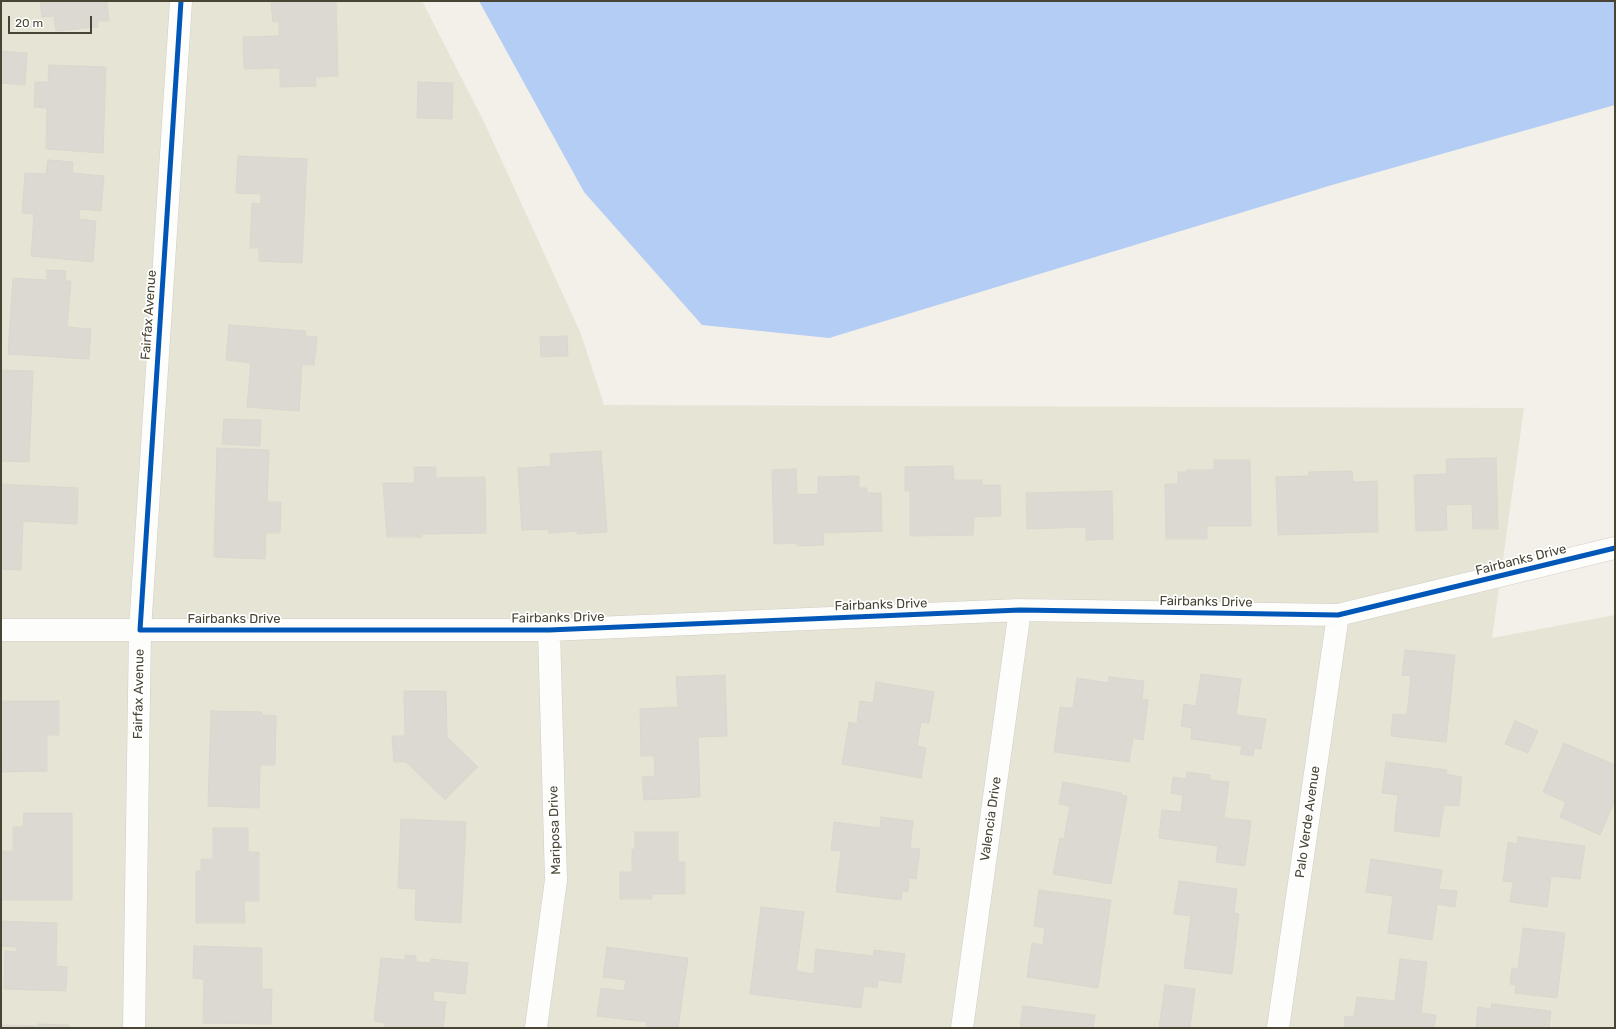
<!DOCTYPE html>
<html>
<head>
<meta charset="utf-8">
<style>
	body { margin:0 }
	#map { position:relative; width:1616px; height:1029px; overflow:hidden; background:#f2f0e8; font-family:Rubik,sans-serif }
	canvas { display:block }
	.frame { position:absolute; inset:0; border:2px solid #484534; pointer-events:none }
	.scale { position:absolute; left:8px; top:16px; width:84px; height:18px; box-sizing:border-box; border:2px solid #484534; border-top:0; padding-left:5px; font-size:12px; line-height:14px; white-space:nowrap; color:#484534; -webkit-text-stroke:3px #fff; paint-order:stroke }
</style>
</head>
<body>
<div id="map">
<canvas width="1616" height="1029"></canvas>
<div class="frame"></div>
<div class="scale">20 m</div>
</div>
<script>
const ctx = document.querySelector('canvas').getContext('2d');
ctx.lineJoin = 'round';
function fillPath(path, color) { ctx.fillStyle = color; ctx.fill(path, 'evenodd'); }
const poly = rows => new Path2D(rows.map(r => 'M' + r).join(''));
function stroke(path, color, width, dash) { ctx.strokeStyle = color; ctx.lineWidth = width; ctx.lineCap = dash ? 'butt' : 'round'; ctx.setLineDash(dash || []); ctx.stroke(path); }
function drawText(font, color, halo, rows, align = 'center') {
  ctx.font = font + ' Rubik,sans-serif'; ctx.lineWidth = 3.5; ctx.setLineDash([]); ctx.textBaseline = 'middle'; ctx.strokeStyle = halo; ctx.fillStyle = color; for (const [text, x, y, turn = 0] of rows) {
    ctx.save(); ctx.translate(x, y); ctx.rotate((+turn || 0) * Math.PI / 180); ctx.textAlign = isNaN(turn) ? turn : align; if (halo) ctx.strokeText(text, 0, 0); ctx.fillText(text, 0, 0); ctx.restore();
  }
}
const residential = poly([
	[1,1,422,1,484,122,581,334,604,405,1524,408,1492,638,1615,615,1615,1028,1,1028]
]);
const water = poly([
	[479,1,1615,1,1615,105,1332,185,829,338,702,325,584,192]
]);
const building = poly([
	[107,1,109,21,98,21,98,27,56,31,54,16,42,17,40,2,107,1],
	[336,1,338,76,315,77,316,86,280,87,280,68,244,69,243,37,279,36,279,22,273,22,271,2,336,1],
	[1,51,27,53,25,85,1,83,1,51],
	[49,65,106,67,103,153,46,149,47,108,34,107,35,82,48,82,49,65],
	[418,82,453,83,452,119,417,118,418,82],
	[238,156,307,159,302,263,259,261,259,248,250,248,252,203,261,204,261,194,236,193,238,156],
	[48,160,73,162,72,173,104,176,101,211,80,209,79,219,96,221,93,262,31,256,34,214,22,213,25,173,46,174,48,160],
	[47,270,66,271,65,281,71,281,67,327,91,329,89,359,8,354,13,278,47,280,47,270],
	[229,325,306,331,305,336,317,337,314,365,302,364,299,411,247,407,251,363,226,360,229,325],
	[567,336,568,356,541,357,540,337,567,336],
	[1,370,33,371,29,462,1,461,1,370],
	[224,419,261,420,260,446,222,444,224,419],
	[217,448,269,450,267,502,281,502,280,533,266,533,265,559,214,557,217,448],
	[601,451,607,532,577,534,578,531,549,533,548,529,522,530,518,468,551,466,550,454,601,451],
	[1496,458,1498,529,1473,529,1472,504,1446,505,1447,530,1416,531,1414,475,1447,474,1446,459,1496,458],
	[1214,460,1250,460,1251,526,1207,526,1207,539,1166,539,1165,484,1178,484,1178,472,1187,472,1187,470,1214,470,1214,460],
	[953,466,954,480,982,480,982,485,1000,485,1001,516,974,517,973,535,910,536,910,491,905,491,905,467,953,466],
	[414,467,436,467,436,478,485,477,486,533,422,534,422,537,387,537,383,483,415,483,414,467],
	[796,469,797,495,818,494,818,477,859,476,859,488,867,488,867,493,881,493,882,531,823,533,824,545,797,546,797,543,774,544,772,470,796,469],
	[1352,471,1353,482,1377,481,1378,532,1278,535,1276,477,1309,476,1309,472,1352,471],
	[1,484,78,488,77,524,23,521,21,570,1,569,1,484],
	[1112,491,1113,539,1086,540,1086,527,1027,529,1026,493,1112,491],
	[1405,650,1455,655,1446,742,1391,736,1393,714,1407,715,1411,676,1402,675,1405,650],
	[1201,674,1241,679,1236,715,1266,719,1261,749,1254,748,1253,756,1240,754,1242,746,1191,739,1192,728,1181,726,1184,704,1196,706,1201,674],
	[725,675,727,736,698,737,700,797,644,800,642,777,655,776,654,756,641,756,640,709,678,707,676,677,725,675],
	[1109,677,1144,681,1142,699,1148,700,1143,740,1133,738,1129,762,1054,752,1060,707,1073,708,1077,678,1109,683,1109,677],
	[876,682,934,692,929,723,921,722,917,746,926,748,921,778,842,764,849,722,857,724,860,701,873,703,876,682],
	[404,691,446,691,447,737,478,767,445,800,406,762,394,762,392,736,405,736,404,691],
	[1,701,59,701,59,735,47,735,47,771,2,772,1,701],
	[211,711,262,712,261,715,276,716,275,765,260,765,259,808,208,806,211,711],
	[1515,721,1538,731,1528,753,1505,744,1515,721],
	[1564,743,1615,765,1615,800,1600,835,1560,817,1566,802,1543,792,1564,743],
	[1386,762,1447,770,1446,774,1462,777,1459,806,1444,805,1439,837,1394,831,1398,795,1382,793,1386,762],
	[1187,772,1210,775,1210,780,1229,782,1224,818,1251,821,1245,866,1216,862,1218,846,1159,838,1162,810,1181,812,1183,795,1171,793,1173,777,1186,779,1187,772],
	[1063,782,1122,793,1121,795,1127,796,1111,884,1053,874,1060,838,1064,839,1070,806,1059,804,1063,782],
	[24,813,72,813,72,900,1,900,1,851,13,851,13,827,23,827,24,813],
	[881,817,913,821,910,848,920,849,916,879,909,878,908,892,902,891,901,900,836,892,841,851,831,850,834,822,880,828,881,817],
	[401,819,466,822,461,923,415,920,416,889,398,888,401,819],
	[213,828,248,828,248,852,259,852,259,901,244,901,245,923,196,923,196,871,201,871,201,859,213,859,213,828],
	[635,832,678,832,678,862,685,862,685,894,652,894,652,899,620,899,620,872,632,872,632,849,635,850,635,832],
	[1518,837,1585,846,1580,879,1551,876,1547,907,1510,902,1513,882,1503,881,1508,842,1517,844,1518,837],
	[1371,859,1442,870,1439,889,1457,891,1455,907,1437,904,1432,940,1388,933,1393,896,1366,892,1371,859],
	[1179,881,1237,889,1234,913,1239,914,1232,974,1184,968,1191,916,1174,914,1179,881],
	[1039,890,1111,900,1098,988,1027,977,1032,943,1043,945,1045,928,1034,926,1039,890],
	[761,907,804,912,796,971,814,974,816,949,873,956,874,950,905,954,901,983,878,980,877,988,864,986,861,1008,750,994,761,907],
	[1,921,57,923,56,966,67,967,66,991,4,989,5,951,17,952,17,947,1,946,1,921],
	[1523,928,1565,933,1557,998,1515,993,1516,985,1510,984,1512,968,1518,969,1523,928],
	[194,946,262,948,262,989,272,989,271,1024,203,1023,204,979,193,978,194,946],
	[607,947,688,958,678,1028,646,1028,647,1022,597,1016,601,988,624,991,626,980,603,977,607,947],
	[405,955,416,956,416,962,430,963,431,959,468,963,465,994,434,991,433,1001,446,1002,443,1028,385,1028,385,1023,374,1021,381,958,405,960,405,955],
	[1400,959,1427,962,1421,1013,1436,1015,1434,1028,1344,1028,1345,1016,1354,1017,1357,997,1395,1001,1400,959],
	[1165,985,1195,989,1190,1028,1159,1028,1165,985],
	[1492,1004,1551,1011,1549,1028,1476,1028,1478,1007,1491,1009,1492,1004],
	[1023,1006,1095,1015,1093,1028,1020,1028,1023,1006],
	[38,1024,69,1025,69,1028,1,1028,1,1025,38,1026,38,1024]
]);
const minor = poly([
	[1,630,549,630,1020,610,1338,615,1615,548],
	[134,1028,140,630,181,1],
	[536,1028,556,880,549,630],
	[962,1028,1020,610],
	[1278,1028,1338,615]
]);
const cycleway = poly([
	[181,1,140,630,549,630,1020,610,1338,615,1615,548]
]);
const streetNames = [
	["Fairfax Avenue",149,315,-86],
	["Fairbanks Drive",1521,560,-14],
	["Fairbanks Drive",1206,602,1],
	["Fairbanks Drive",881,605,-2],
	["Fairbanks Drive",558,618,-1],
	["Fairbanks Drive",234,619],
	["Fairfax Avenue",139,694,-89],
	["Valencia Drive",991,819,-82],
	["Palo Verde Avenue",1308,822,-82],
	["Mariposa Drive",555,830,-92]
];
fillPath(residential, '#e6e4d5');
fillPath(water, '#b4cdf4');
fillPath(building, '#dbd9d1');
stroke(building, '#dad8ce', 1);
stroke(minor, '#d0cec6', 23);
stroke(minor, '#fdfdfc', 22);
stroke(cycleway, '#0057b8', 5);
drawText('13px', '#484534', '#fff', streetNames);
</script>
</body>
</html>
